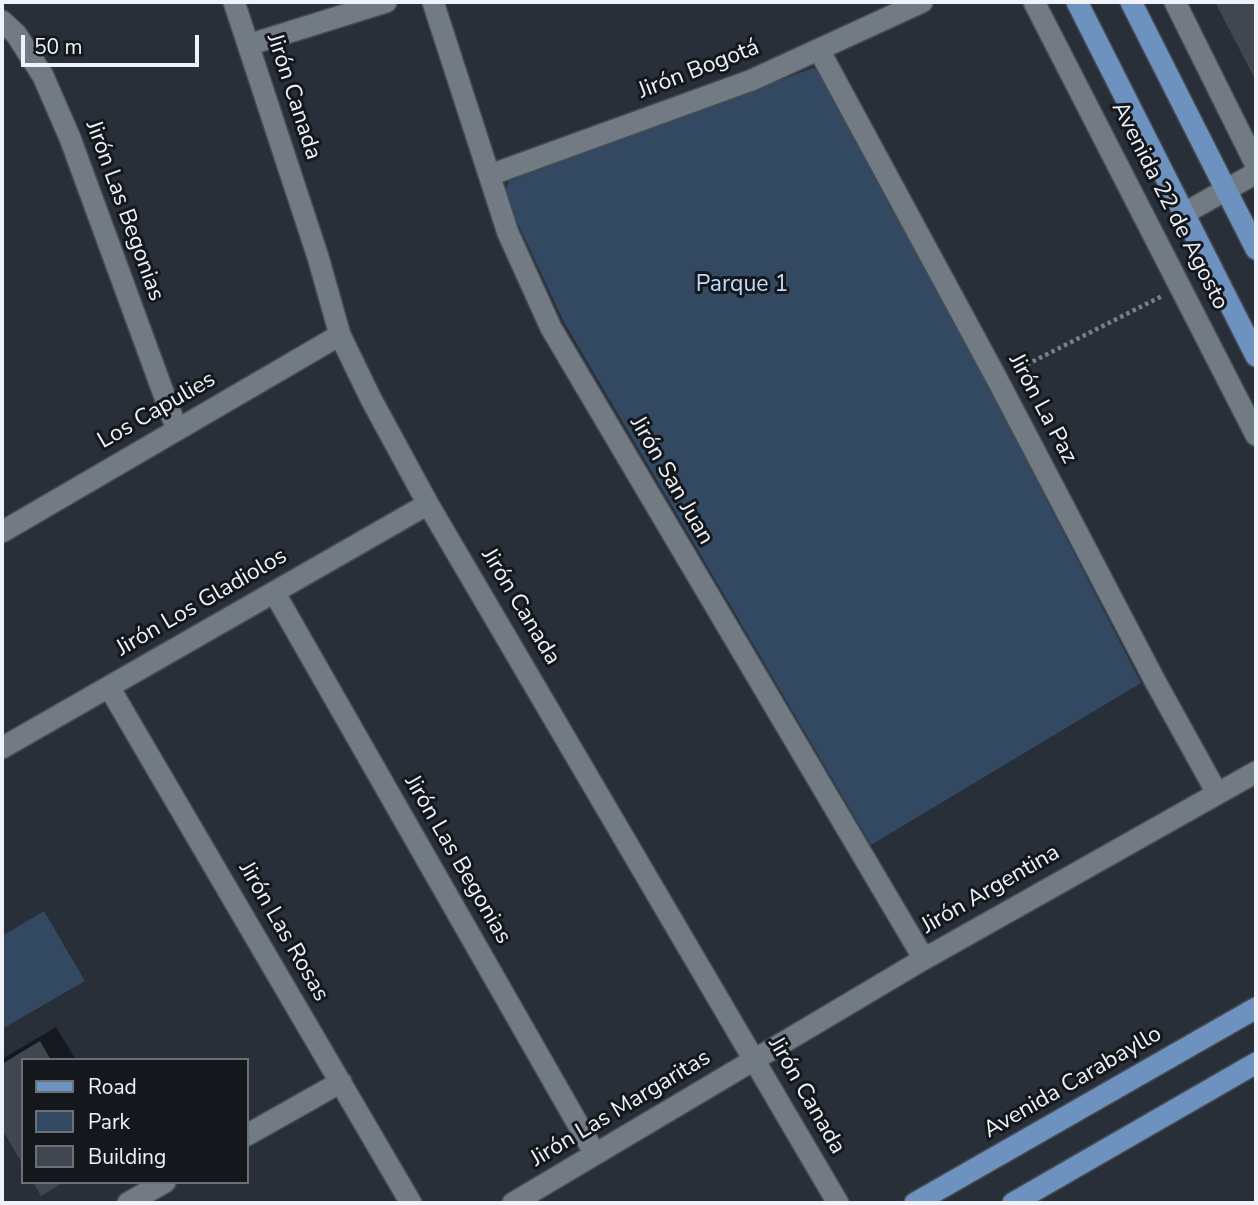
<!DOCTYPE html>
<html>
<head>
<meta charset="utf-8">
<style>
	body { margin:0 }
	#map { position:relative; width:1258px; height:1205px; overflow:hidden; background:#292f38; font-family:"Nunito Sans",sans-serif }
	canvas { display:block }
	.frame { position:absolute; inset:0; border:4px solid #eff3f9; pointer-events:none }
	.legend { position:absolute; left:21px; top:1058px; width:228px; height:126px; box-sizing:border-box; background:#14171b; border:2px solid #6c6f74; margin:0; padding:9px 12px; list-style:none; font-size:21px; color:#eff3f9 }
	.legend li { display:flex; align-items:center; gap:14px; height:35px }
	.legend b { width:35px; border:2px solid #6c6f74 }
	.scale { position:absolute; left:21px; top:35px; width:178px; height:32px; box-sizing:border-box; border:4px solid #eff3f9; border-top:0; padding-left:9px; font-size:21px; line-height:24px; white-space:nowrap; color:#eff3f9; -webkit-text-stroke:5px #14171b; paint-order:stroke }
</style>
</head>
<body>
<div id="map">
<canvas width="1258" height="1205"></canvas>
<div class="frame"></div>
<ul class="legend">
<li><b style="height:9px;background:#6d92bf"></b>Road</li>
<li><b style="height:19px;background:#334861"></b>Park</li>
<li><b style="height:19px;background:#404750"></b>Building</li>
</ul>
<div class="scale">50 m</div>
</div>
<script>
const ctx = document.querySelector('canvas').getContext('2d');
ctx.lineJoin = 'round';
function fillPath(path, color) { ctx.fillStyle = color; ctx.fill(path, 'evenodd'); }
const poly = rows => new Path2D(rows.map(r => 'M' + r).join(''));
function stroke(path, color, width, dash) { ctx.strokeStyle = color; ctx.lineWidth = width; ctx.lineCap = dash ? 'butt' : 'round'; ctx.setLineDash(dash || []); ctx.stroke(path); }
function drawText(font, color, halo, rows, align = 'center') {
  ctx.font = font + ' "Nunito Sans",sans-serif'; ctx.lineWidth = 6; ctx.setLineDash([]); ctx.textBaseline = 'middle'; ctx.strokeStyle = halo; ctx.fillStyle = color; for (const [text, x, y, turn = 0] of rows) {
    ctx.save(); ctx.translate(x, y); ctx.rotate((+turn || 0) * Math.PI / 180); ctx.textAlign = isNaN(turn) ? turn : align; if (halo) ctx.strokeText(text, 0, 0); ctx.fillText(text, 0, 0); ctx.restore();
  }
}
const green = poly([
	[813,68,828,75,1141,683,871,845,564,322,504,194,509,181],
	[44,911,85,981,2,1029,2,936]
]);
const shadow = poly([
	[1217,2,1256,2,1256,77],
	[56,1027,76,1060,23,1060,23,1162,2,1126,2,1059]
]);
const building = poly([
	[1215,2,1256,2,1256,81],
	[40,1041,51,1060,23,1060,23,1165,2,1129,2,1064],
	[33,1182,64,1182,41,1196]
]);
const path = poly([
	[1014,371,1162,296]
]);
const minor = poly([
	[234,2,318,257,340,335,371,399,428,504,838,1203],
	[433,2,508,233,551,328,924,959],
	[1034,2,1256,435],
	[1175,2,1256,165],
	[2,21,16,34,43,76,70,138,177,430],
	[248,45,386,2],
	[819,50,997,379,1155,681,1217,793],
	[490,175,752,80,922,2],
	[1183,214,1256,173],
	[2,532,340,335],
	[274,592,595,1154],
	[109,687,411,1203],
	[2,748,428,504],
	[247,1135,341,1082],
	[128,1203,165,1182],
	[513,1203,924,959,1256,772]
]);
const major = poly([
	[1077,2,1256,356],
	[1131,2,1256,249],
	[915,1203,1256,1008],
	[1013,1203,1256,1063]
]);
const streetNames = [
	["Jirón Bogotá",699,70,-21],
	["Jirón Canada",293,97,72],
	["Avenida 22 de Agosto",1169,206,63],
	["Jirón Las Begonias",124,211,70],
	["Jirón La Paz",1042,409,62],
	["Los Capulies",157,411,-30],
	["Jirón San Juan",671,481,60],
	["Jirón Los Gladiolos",202,603,-30],
	["Jirón Canada",520,607,59],
	["Jirón Las Begonias",457,860,60],
	["Jirón Argentina",991,890,-30],
	["Jirón Las Rosas",283,932,60],
	["Avenida Carabayllo",1073,1083,-30],
	["Jirón Canada",806,1096,60],
	["Jirón Las Margaritas",621,1109,-31]
];
const parkNames = [
	["Parque 1",742,285]
];
fillPath(green, '#334861');
fillPath(shadow, '#0007');
fillPath(building, '#404750');
stroke(minor, '#464c53', 24);
stroke(major, '#464c53', 24);
stroke(path, '#7a8087', 4.5, [3.5, 3.5]);
stroke(minor, '#727a84', 21);
stroke(major, '#6d92bf', 21);
drawText('23px', '#eff3f9', '#14171b', streetNames);
drawText('23px', '#c3dbfa', '#14171b', parkNames);
</script>
</body>
</html>
